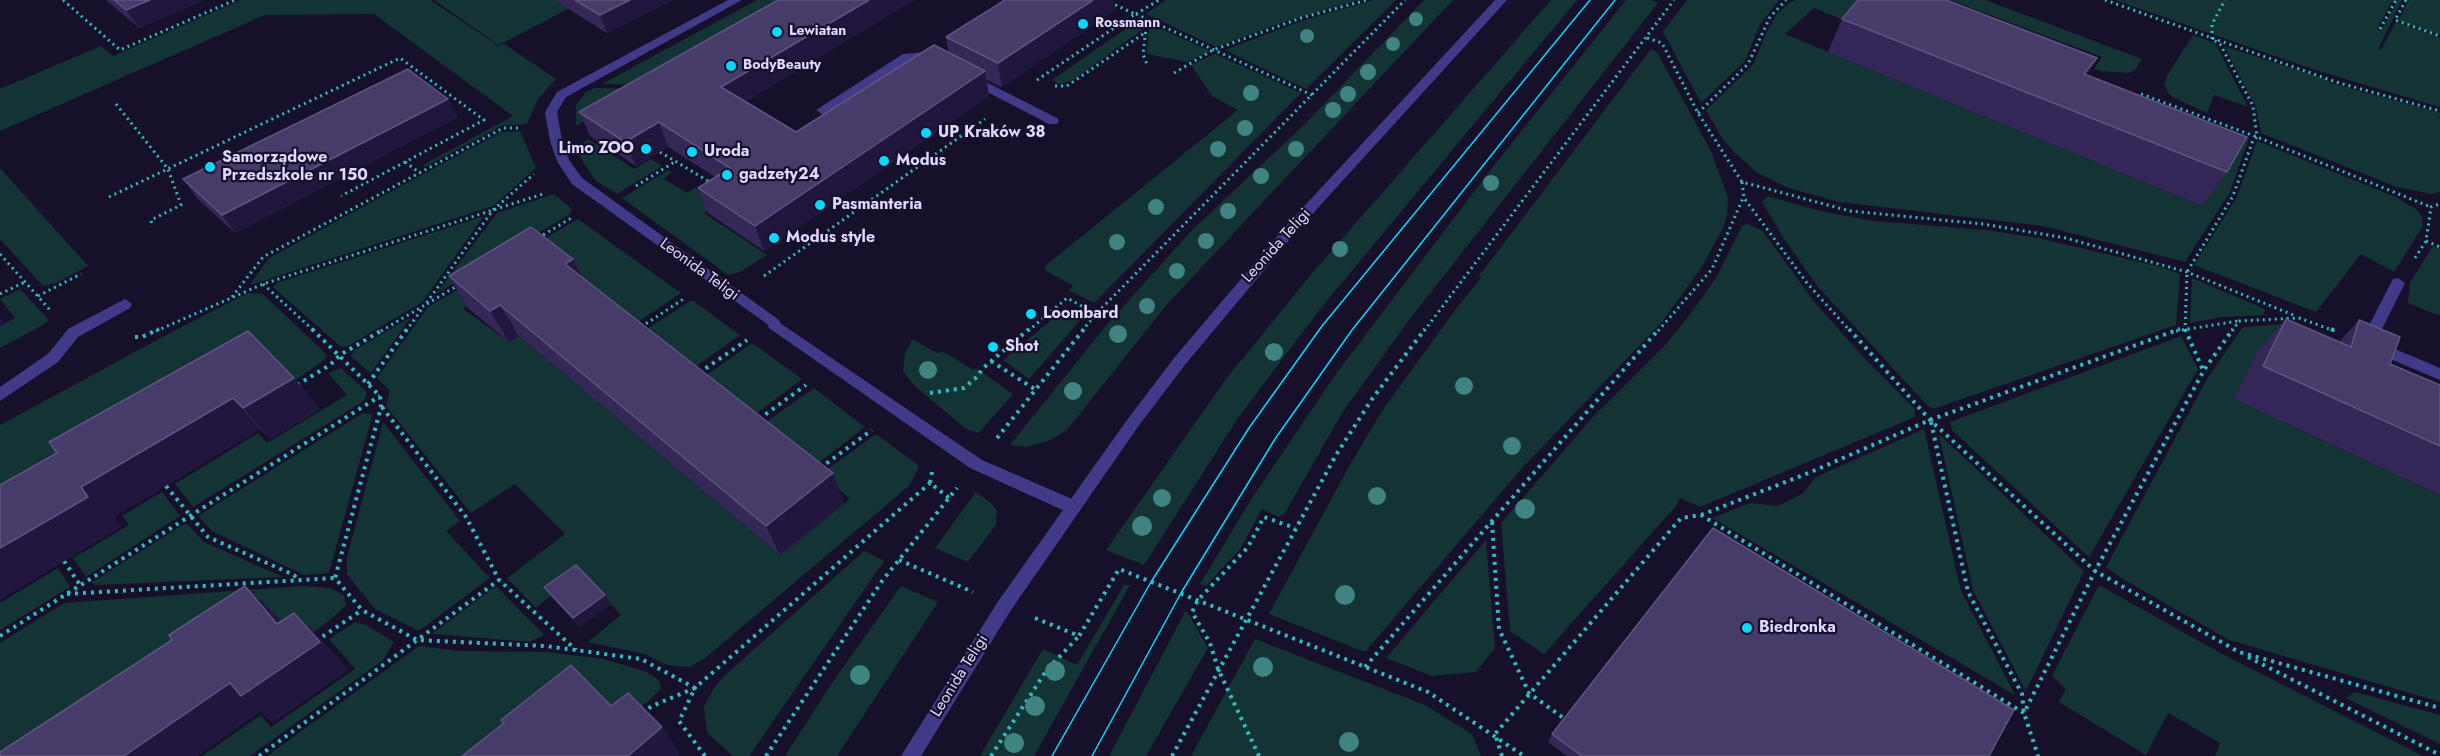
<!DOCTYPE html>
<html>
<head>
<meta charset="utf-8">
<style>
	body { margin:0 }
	canvas { display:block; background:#16102a }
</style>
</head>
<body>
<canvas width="2440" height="756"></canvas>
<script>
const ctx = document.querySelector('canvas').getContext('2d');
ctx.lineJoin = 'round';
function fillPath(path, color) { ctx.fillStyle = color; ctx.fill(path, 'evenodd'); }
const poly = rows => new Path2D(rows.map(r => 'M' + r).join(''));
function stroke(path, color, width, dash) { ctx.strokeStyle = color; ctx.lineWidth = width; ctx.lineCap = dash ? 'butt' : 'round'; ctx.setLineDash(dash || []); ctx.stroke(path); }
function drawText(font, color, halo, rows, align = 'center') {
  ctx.font = font + ' Jost,sans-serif'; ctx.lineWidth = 4.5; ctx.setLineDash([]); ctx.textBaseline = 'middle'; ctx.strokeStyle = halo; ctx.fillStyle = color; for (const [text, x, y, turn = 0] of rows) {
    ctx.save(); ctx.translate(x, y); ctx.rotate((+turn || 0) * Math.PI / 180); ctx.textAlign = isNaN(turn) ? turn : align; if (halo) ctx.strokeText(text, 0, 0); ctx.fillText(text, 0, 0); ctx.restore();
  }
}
const green = poly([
	[241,0,430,0,499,46,504,44,556,79,538,99,527,124,501,126,425,167,423,165,513,116,374,14,265,15,0,131,0,89,101,46,113,56],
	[434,0,555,0,568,9,499,45],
	[757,0,799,0,648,85,602,84],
	[1166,0,1359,0,1281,23,1216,47,1146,14],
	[1374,0,1396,0,1306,89,1225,50,1301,21],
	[1424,0,1453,0,1169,302,1067,430,1050,440,1027,447,1010,445,1105,327,1192,230,1304,125],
	[1551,0,1577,0,1321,308,1238,418,1144,565,1106,550,1226,379,1313,272],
	[1626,0,1651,0,1658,3,1409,320,1342,413,1285,513,1279,517,1262,509,1241,548,1206,586,1200,584,1250,501,1335,375,1492,168],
	[1687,0,1779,0,1760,24,1745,61,1701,103,1663,32],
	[1796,0,1863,0,1851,23,1814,8,1785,34,2202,206,2235,132,2249,138,2230,192,2185,262,2043,226,1839,202,1788,188,1756,172,1735,153,1723,140,1706,110,1753,65,1766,33,1777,14,1789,3],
	[1950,0,1985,0,2142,59,2135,70,2129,73,2101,71,2094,69,2102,57],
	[2115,0,2393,0,2377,29,2381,31,2398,0,2402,0,2378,49,2381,50,2396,22,2440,37,2440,107,2315,70],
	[2409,0,2440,0,2440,35,2398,21],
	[1137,21,1143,26,1142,30,1073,80,1060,84,1052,80],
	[1149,25,1157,27,1210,51,1187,62,1147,54],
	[2193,35,2215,43,2248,107,2214,95,2207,113,2174,98,2168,93,2164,84,2168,74],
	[2224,46,2326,79,2331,83,2440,113,2440,192,2431,194,2397,187,2261,133,2256,107],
	[1651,49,1657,52,1711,151,1728,198,1727,215,1723,228,1701,268,1662,322,1523,467,1365,652,1269,614,1348,468,1382,411,1455,310,1481,278,1479,276],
	[1215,54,1301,93,1094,303,1069,290,1073,286,1045,270,1045,266,1238,110,1212,96,1191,65],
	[595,88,641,89,576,126,576,105,586,92],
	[520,131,536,168,493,206,250,285,269,258,501,132],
	[588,139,634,169,651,159,662,166,617,194,595,180,580,157,579,146],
	[2257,141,2396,197,2417,210,2422,217,2423,226,2394,272,2361,254,2316,312,2194,265,2237,197],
	[0,168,88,266,56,283,43,286,0,239],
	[669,170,672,172,664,179,687,193,695,188,719,203,704,213,767,255,740,272,728,275,622,198],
	[554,194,572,209,570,214,436,294,497,213],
	[1768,196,1820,211,1874,221,1986,230,2038,238,2157,266,2180,274,2176,325,1933,409,1926,404,1819,288,1786,242,1762,202],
	[484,216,422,302,348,346,341,347,273,287,277,283],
	[578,219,681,293,629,328,498,266],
	[1747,224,1762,230,1815,303,1867,361,1915,409,1915,417,1700,507,1680,498,1676,506,1544,654,1510,631,1501,523,1593,417,1667,343,1695,308,1716,278,1742,226],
	[2433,246,2440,249,2440,316,2408,303,2410,283],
	[485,274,499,286,464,308,465,310,509,342,519,336,780,555,850,499,821,474,876,434,919,466,910,485,704,659,689,667,667,665,644,654,588,642,621,615,611,604,551,596,536,608,507,578,565,534,515,484,471,513,386,406,390,391,377,378,428,307],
	[2192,278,2265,309,2264,315,2222,317,2190,323],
	[20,289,49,320,41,326,0,348,0,326,15,318,0,299],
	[248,293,263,294,327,355,324,360,293,382,0,536,0,425,168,334],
	[692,300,740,335,688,372,639,334],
	[1066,308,1083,317,1029,379,1003,360],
	[411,317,371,373,350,356,355,350],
	[2287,324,2234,399,2440,495,2440,702,2229,640,2121,578,2106,567,2208,377,2243,327],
	[2181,336,2198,369,2089,557,1952,430,1950,422],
	[912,339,937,353,944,352,973,370,976,368,1013,394,979,433,966,429,915,386,903,371,905,354],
	[752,343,802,379,748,420,698,381],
	[341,368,367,392,364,401,193,507,175,484,258,433,267,443,347,395,328,373],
	[814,388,865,427,811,469,759,427],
	[363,413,372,414,372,417,329,573,304,575,212,531,198,516],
	[383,422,460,521,446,531,490,578,419,631,375,609,347,574,347,557],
	[1924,429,1961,591,2015,695,1712,518,1750,503,1777,506,1802,494,1816,477],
	[1939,434,2084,571,2026,691,1973,590],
	[162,492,180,516,86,577,73,558,129,525,122,516],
	[976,492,991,503,997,511,996,525,968,562,935,548],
	[186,523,204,542,283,577,95,585,92,582],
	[1486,540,1495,648,1476,672,1432,676,1386,658],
	[864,551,884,561,749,756,733,756,707,733,704,707,712,691,722,678],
	[58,568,70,587,0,630,0,603],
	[1124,585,1130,585,1034,756,980,756,1043,649,1077,665],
	[2099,585,2224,655,2423,756,2215,756,2220,743,2168,713,2146,755,2059,702,2066,689,2052,676],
	[302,586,331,588,344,596,346,605,331,619,299,643,275,615,0,756,0,643,64,603],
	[496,586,544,635,530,642,432,634],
	[901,586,938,602,837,756,785,756,836,677],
	[1186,610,1208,648,1146,756,1109,756],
	[355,622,366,625,394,642,383,660,250,756,202,756,261,715,271,727,355,669,329,639],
	[1255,639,1425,705,1472,734,1481,756,1191,756],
	[419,646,459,651,546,652,604,659,647,672,659,680,661,688,650,700,621,722,520,756,267,756],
	[2355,692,2440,715,2440,744,2346,698]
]);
const pathFar1 = poly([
	[63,0,120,50,235,0],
	[2105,0,2336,82,2440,111],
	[2406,0,2395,20,2440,36],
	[1136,14,1312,95],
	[1136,14,1159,0],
	[1147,20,1143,54,1148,67],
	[2380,29,2396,0],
	[1647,38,1662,43,1698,113,1742,182,1850,211,1983,224,2066,238,2187,272,2296,316],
	[2212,39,2212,24,2225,0],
	[1174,73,1213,50,1301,18,1367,0],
	[1037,80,1135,14,1105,0],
	[1055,86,1067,86,1146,32],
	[2141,94,2257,137,2431,207],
	[116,104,168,169,181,205,151,220,152,227],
	[1698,113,1748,64,1770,17,1786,0],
	[660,152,713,184],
	[405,162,420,173],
	[1742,182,1744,198,1807,283,1850,331],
	[636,186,676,161],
	[109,197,400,58,484,120,341,196],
	[790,233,810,245],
	[538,238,573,217],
	[2426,241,2440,247],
	[0,254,50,310],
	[2415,258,2426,241,2431,207,2440,204],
	[764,276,985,119],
	[263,284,314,331],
	[0,294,25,282],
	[38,296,81,274],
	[232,297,263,257,503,128,522,128],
	[427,304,460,284],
	[641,327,685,298],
	[156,331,263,284,546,193],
	[381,331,425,305,493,210,534,174],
	[406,331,422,309],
	[1028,331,1067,298,1096,314],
	[1082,331,1096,314,1405,0],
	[1424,331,1674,0],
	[1658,331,1712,269,1743,198],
	[2176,331,2238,321],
	[2185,331,2187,272,2233,196,2253,140,2257,137,2253,106,2220,44,2212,39],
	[2232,331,2239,321,2299,318,2335,331]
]);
const path = poly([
	[312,329,380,396,381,407,335,578,362,610,417,640,546,646,641,659,695,688,930,483],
	[1849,329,1930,420,2095,571,2239,652,2440,708],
	[2185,329,2203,370],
	[2331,329,2338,332],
	[135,337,142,337,159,329],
	[991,361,1036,390],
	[699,373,747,340],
	[368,384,407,329],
	[297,385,330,365,340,355,384,329],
	[930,393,964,388,978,376,982,369,1029,329],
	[382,407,466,517,499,580,576,650],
	[759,419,806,385],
	[1931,422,1968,592,2022,694,2024,713,2038,756],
	[997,438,1084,329],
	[820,468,872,430],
	[932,472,930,483,949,498],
	[166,486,208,537,294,575,299,581],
	[1701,515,1811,472,1930,420,2180,329],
	[1492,522,1499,629,1529,693,1566,720],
	[899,560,973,592],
	[64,561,80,585],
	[67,594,335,578],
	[1035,618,1079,636,1119,569,1428,692,1524,756],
	[0,636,380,396],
	[316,641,362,610],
	[2248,657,2440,755],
	[1365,667,1659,329],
	[642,713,652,706,695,688,679,721,705,756],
	[259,756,499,580],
	[766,756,882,581,957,488],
	[991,756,1046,671,1079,636],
	[1172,756,1336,455,1372,399,1425,329],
	[1259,756,1218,669,1210,643,1192,612,1198,600,1248,547,1264,517,1295,528],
	[1502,756,1495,734,1681,518,1701,515,2024,713,2095,571,2204,370,2233,329]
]);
const service = poly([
	[728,0,742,0,566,97,557,112,562,141,569,160,582,178,779,320,781,324,774,329,572,184,557,161,550,141,545,112,557,92,728,0],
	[927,52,941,60,935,64,925,60,910,60,826,113,822,114,816,110,903,54,927,52],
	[970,74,1057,118,1059,121,1057,124,1049,124,966,81,964,78,970,74],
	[2398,278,2405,283,2376,341,2440,368,2440,380,2362,347,2360,343,2393,279,2398,278],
	[125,299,132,304,130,308,78,337,58,362,0,401,0,387,48,354,68,329,125,299]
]);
const minor = poly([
	[774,319,982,460,1079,502,1081,507,1079,512,1073,514,1067,512,970,468,769,328,767,324,769,320,774,319]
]);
const tertiary = poly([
	[1495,0,1507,0,1296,232,1184,366,1137,428,1011,610,921,756,901,756,999,600,1127,420,1174,358,1286,226,1495,0]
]);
const tram = poly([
	[1052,756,1151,582,1249,428,1322,326,1590,0],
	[1092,756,1181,593,1275,439,1352,330,1615,0]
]);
const trees = [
	[1416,19,7],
	[1307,36,7],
	[1393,44,7],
	[1368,72,8],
	[1251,93,8],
	[1348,94,8],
	[1333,110,8],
	[1245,128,8],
	[1218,149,8],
	[1296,149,8],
	[1261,176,8],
	[1491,183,8],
	[1156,207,8],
	[1228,211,8],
	[1206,241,8],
	[1117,242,8],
	[1340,249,8],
	[1177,271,8],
	[1147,306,8],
	[1118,334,9],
	[1274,352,9],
	[928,370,9],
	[1464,386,9],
	[1073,391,9],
	[1512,446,9],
	[1377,496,9],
	[1162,498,9],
	[1525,509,10],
	[1142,526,10],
	[1345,595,10],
	[1263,667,10],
	[1055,671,10],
	[860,675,10],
	[1035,706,10],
	[1349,742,10],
	[1014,743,10]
];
const wall = poly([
	[106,0,204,0,139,28],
	[554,0,672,0,607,33],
	[778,0,914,0,746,101,796,132,949,53,946,37,1115,10,1002,87,987,80,989,96,764,251,708,213,698,188,715,177,668,147,636,166,590,136,579,112],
	[1842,19,2097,58,2086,75,2227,172,2202,206,1828,52],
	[458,117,235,233,197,198,183,179],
	[449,276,583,278,844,503,780,555,519,336,509,342,468,308],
	[2286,319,2339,342,2359,320,2390,364,2440,385,2440,495,2234,399,2257,352],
	[294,378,320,409,270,439,260,429,114,517,121,527,0,485],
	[544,587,605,595,611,604,580,627,551,596],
	[1552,734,1989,756,1567,756,1548,742]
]);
const shadedWall = poly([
	[150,0,204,0,139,28,126,10],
	[630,0,672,0,607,33,600,15],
	[869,0,914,0,729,111,721,87],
	[1093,0,1114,0,1115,10,1002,87,998,63],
	[2097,58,2077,91,2084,74],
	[985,71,989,96,764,251,755,226],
	[448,99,458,117,235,233,222,215],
	[659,122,668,147,636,166,625,142],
	[573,259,589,291,565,264],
	[500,305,519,336,509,342,490,311],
	[0,318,5,324,0,326],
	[294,378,320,409,270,439,243,408],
	[233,398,260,429,114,517,121,527,0,600,0,548,81,487],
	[833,473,844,503,780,555,766,526],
	[245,586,276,615,306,652,294,613,323,641,348,670,273,723,260,712,198,756,124,756,277,624],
	[605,595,611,604,580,627,573,618],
	[662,727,681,754,678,756,628,756]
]);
const building = poly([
	[114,0,150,0,126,10,114,0],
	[575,0,630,0,600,15,575,0],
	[778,0,869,0,721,87,796,132,934,45,985,71,755,226,698,188,730,168,659,122,625,142,579,112,778,0],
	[1005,0,1093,0,998,63,946,37,1005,0],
	[1858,0,1946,0,2097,58,2084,74,2247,137,2227,172,1842,19,1858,0],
	[408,69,448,99,222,215,183,179,408,69],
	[531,227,573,259,565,264,833,473,766,526,500,305,490,311,449,276,531,227],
	[2286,319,2351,347,2359,320,2400,337,2390,364,2440,385,2440,446,2263,366,2286,319],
	[248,331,294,378,243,408,233,398,81,487,88,497,0,548,0,485,57,453,49,442,248,331],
	[1713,528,2014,710,1989,756,1582,756,1552,734,1713,528],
	[576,565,605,595,573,618,544,587,576,565],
	[245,586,277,624,294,613,320,642,241,696,230,683,124,756,0,756,0,752,172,640,169,635,245,586],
	[571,665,611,706,628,693,662,727,628,756,462,756,504,723,501,720,571,665]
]);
const markers = [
	[1083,24,6,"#04d9ff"],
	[777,32,6,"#04d9ff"],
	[731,66,6,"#04d9ff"],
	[926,133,6,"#04d9ff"],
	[646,149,6,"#04d9ff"],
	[692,152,6,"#04d9ff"],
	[884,161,6,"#04d9ff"],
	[210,167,6,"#04d9ff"],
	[727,175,6,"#04d9ff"],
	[820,205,6,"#04d9ff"],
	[774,238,6,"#04d9ff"],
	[1031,314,6,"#04d9ff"],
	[993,347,6,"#04d9ff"],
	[1747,628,6,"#04d9ff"]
];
const farPoinames = [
	["Rossmann",1095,24],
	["Lewiatan",789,32],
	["BodyBeauty",743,66]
];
const poiNames = [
	["UP Kraków 38",938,133],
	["Limo ZOO",634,149,"right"],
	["Uroda",704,152],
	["Samorządowe",222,158],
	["Przedszkole nr 150",222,176],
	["Modus",896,161],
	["gadzety24",739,175],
	["Pasmanteria",832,205],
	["Modus style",786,238],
	["Loombard",1043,314],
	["Shot",1005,347],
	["Biedronka",1759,628]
];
const streetNames = [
	["Leonida Teligi",1277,246,-48],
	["Leonida Teligi",699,270,36],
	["Leonida Teligi",960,676,-58]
];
fillPath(green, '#133334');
stroke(pathFar1, '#2ebebd', 3, [2, 4]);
stroke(path, '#2ebebd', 4, [3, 5]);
fillPath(service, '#413a89');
fillPath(minor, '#413a89');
fillPath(tertiary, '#413a89');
stroke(tram, '#04d9ff', 1.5);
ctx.fillStyle = '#3f8481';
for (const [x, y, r] of trees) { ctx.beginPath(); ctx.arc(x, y, r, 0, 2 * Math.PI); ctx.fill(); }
fillPath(wall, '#352858');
fillPath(shadedWall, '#21173e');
fillPath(building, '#473b6a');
stroke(building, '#5f5481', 1.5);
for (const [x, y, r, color] of markers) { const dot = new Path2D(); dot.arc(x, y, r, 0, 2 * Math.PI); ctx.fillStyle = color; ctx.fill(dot); stroke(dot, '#16102a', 2); }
drawText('bold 14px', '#dfd8ff', '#16102a', farPoinames, 'left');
drawText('bold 16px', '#dfd8ff', '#16102a', poiNames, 'left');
drawText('16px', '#dfd8ff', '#16102a', streetNames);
</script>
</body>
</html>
